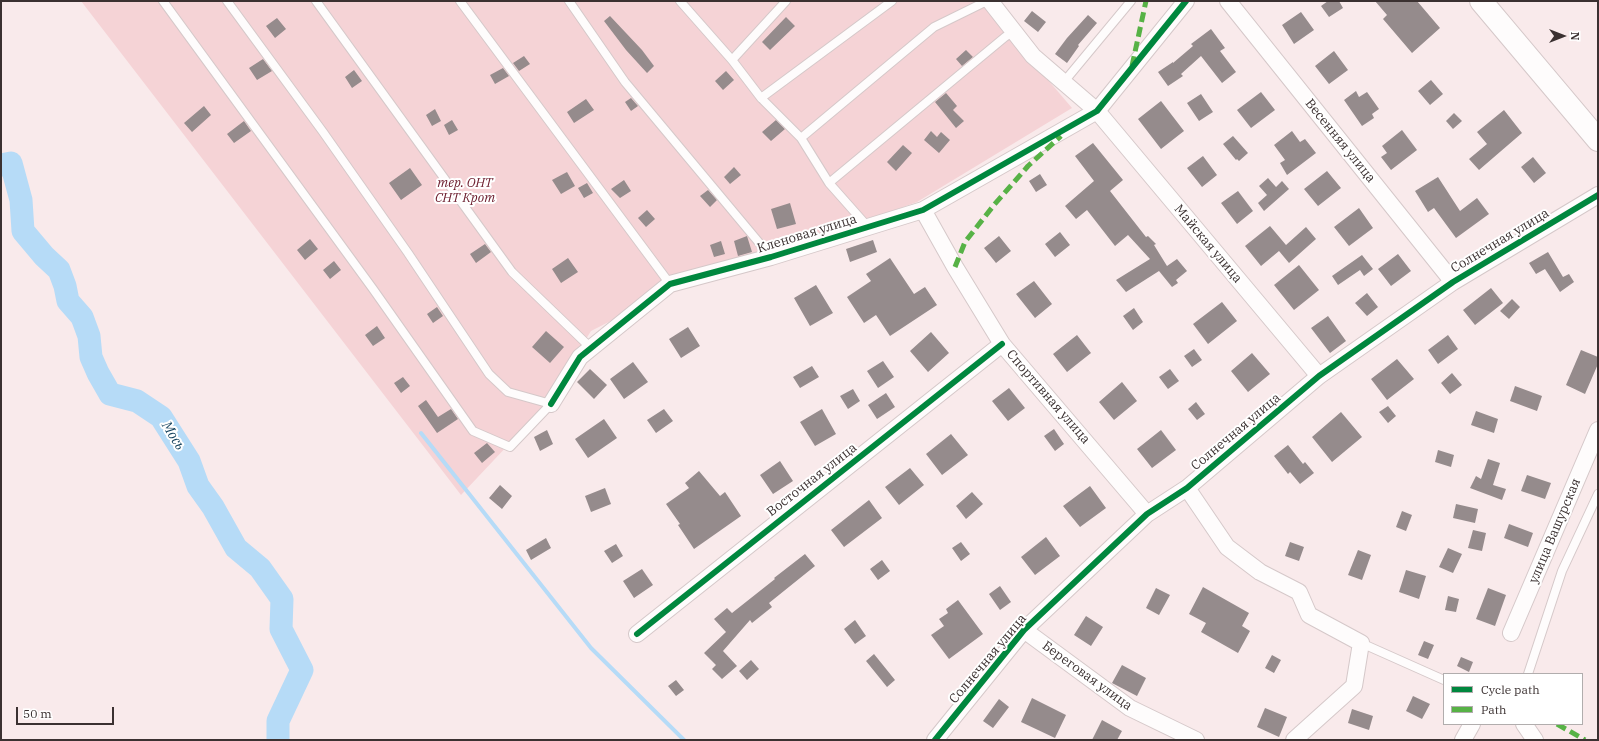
<!DOCTYPE html>
<html>
<head>
<meta charset="utf-8">
<style>
	body { margin:0 }
	#map { position:relative; width:1599px; height:741px; overflow:hidden; background:#f9eaeb; font-family:"IBM Plex Serif",serif }
	canvas { display:block }
	.frame { position:absolute; inset:0; border:2px solid #3b3131; pointer-events:none }
	.legend { position:absolute; left:1443px; top:673px; width:140px; height:52px; box-sizing:border-box; background:#fff; border:1px solid #b1adad; margin:0; padding:5px 7px; list-style:none; font-size:12px; color:#3b3131 }
	.legend li { display:flex; align-items:center; gap:8px; height:20px }
	.legend b { width:20px; border:1px solid #b1adad }
	.north { position:absolute; left:1543px; top:16px; width:40px; height:40px; -webkit-text-stroke:3px #fff; paint-order:stroke; rotate:90deg; font-size:11px; font-weight:700; line-height:16px; text-align:center; color:#3b3131 }
	.north::after { content:''; display:block; margin:auto; width:14px; height:18px; background:#3b3131; clip-path:polygon(50% 0,100% 100%,50% 72%,0 100%) }
	.scale { position:absolute; left:16px; top:707px; width:98px; height:18px; box-sizing:border-box; border:2px solid #3b3131; border-top:0; padding-left:5px; font-size:12px; line-height:14px; white-space:nowrap; color:#3b3131; -webkit-text-stroke:3px #fff; paint-order:stroke }
</style>
</head>
<body>
<div id="map">
<canvas width="1599" height="741"></canvas>
<div class="frame"></div>
<ul class="legend">
<li><b style="height:5px;background:#00873e"></b>Cycle path</li>
<li><b style="height:5px;background:#57b246"></b>Path</li>
</ul>
<div class="north">N</div>
<div class="scale">50 m</div>
</div>
<script>
const ctx = document.querySelector('canvas').getContext('2d');
ctx.lineJoin = 'round';
function fillPath(path, color) { ctx.fillStyle = color; ctx.fill(path, 'evenodd'); }
const poly = rows => new Path2D(rows.map(r => 'M' + r).join(''));
function stroke(path, color, width, dash) { ctx.strokeStyle = color; ctx.lineWidth = width; ctx.lineCap = dash ? 'butt' : 'round'; ctx.setLineDash(dash || []); ctx.stroke(path); }
function drawText(font, color, halo, rows, align = 'center') {
  ctx.font = font + ' "IBM Plex Serif",serif'; ctx.lineWidth = 4; ctx.setLineDash([]); ctx.textBaseline = 'middle'; ctx.strokeStyle = halo; ctx.fillStyle = color; for (const [text, x, y, turn = 0] of rows) {
    ctx.save(); ctx.translate(x, y); ctx.rotate((+turn || 0) * Math.PI / 180); ctx.textAlign = isNaN(turn) ? turn : align; if (halo) ctx.strokeText(text, 0, 0); ctx.fillText(text, 0, 0); ctx.restore();
  }
}
const green = poly([
	[81,1,985,1,994,17,1072,108,917,202,827,234,705,273,591,331,542,409,461,495]
]);
const stream = poly([
	[421,433,591,648,684,740]
]);
const river = poly([
	[1,165,11,163,21,200,23,231,44,256,59,270,65,286,68,301,82,317,89,336,91,357,98,373,110,394,137,401,161,417,189,461,198,486,213,507,236,548,260,568,282,599,281,629,302,670,278,721,278,740]
]);
const building = poly([
	[1328,1,1339,1,1343,8,1329,17,1321,6],
	[1375,1,1417,1,1440,28,1412,53,1383,19,1387,15],
	[1032,11,1046,22,1038,32,1024,21],
	[1301,12,1314,30,1294,44,1282,25],
	[1088,15,1097,23,1078,45,1079,46,1067,63,1055,54,1067,38],
	[610,16,642,50,654,66,647,73,626,50,604,21],
	[786,17,795,26,770,50,762,42],
	[277,18,286,29,275,38,266,26],
	[1211,29,1225,48,1220,51,1236,72,1222,83,1201,56,1181,74,1183,76,1168,86,1158,72,1173,62,1173,63,1193,46,1191,44],
	[966,50,973,57,962,66,956,59],
	[1334,51,1348,70,1329,84,1315,66],
	[524,56,530,64,519,71,513,63],
	[263,59,272,71,257,80,249,68],
	[503,68,509,76,495,84,490,75],
	[354,70,362,81,352,88,345,77],
	[726,71,734,80,723,90,715,81],
	[1431,80,1443,94,1430,105,1418,91],
	[1356,91,1359,97,1367,92,1379,109,1372,114,1374,118,1362,126,1344,100],
	[1261,92,1275,110,1251,128,1237,110],
	[946,93,957,106,953,110,964,121,956,128,935,102],
	[1201,94,1213,112,1199,121,1187,103],
	[631,98,638,106,631,111,625,102],
	[586,99,594,110,574,123,567,112],
	[1161,101,1184,131,1161,149,1138,119],
	[204,106,211,115,192,132,184,123],
	[435,109,441,121,432,126,426,115],
	[1504,110,1522,133,1479,170,1469,159,1487,144,1477,132],
	[1454,113,1462,121,1453,129,1446,121],
	[452,120,458,130,449,135,444,125],
	[776,120,785,129,771,141,762,132],
	[244,121,251,131,234,143,227,134],
	[1402,130,1417,150,1391,170,1381,157,1387,153,1382,146],
	[931,131,937,137,941,132,950,140,939,153,924,140],
	[1292,131,1300,142,1305,139,1316,153,1287,175,1280,163,1285,160,1274,145],
	[1233,136,1248,153,1239,161,1237,159,1236,160,1223,144],
	[1093,143,1123,180,1110,191,1146,237,1148,236,1156,244,1154,245,1167,266,1177,259,1187,271,1176,280,1178,283,1172,287,1159,271,1126,292,1116,280,1150,259,1128,235,1115,246,1087,210,1076,219,1065,206,1094,181,1075,156],
	[903,145,912,153,896,171,887,162],
	[1203,156,1217,175,1202,187,1187,168],
	[1533,157,1546,173,1534,183,1521,167],
	[734,167,741,175,730,184,724,177],
	[410,168,422,185,401,200,389,183],
	[1327,171,1341,188,1318,206,1304,189],
	[567,172,575,186,561,194,552,180],
	[1040,174,1047,185,1036,192,1029,181],
	[1438,177,1460,211,1477,198,1489,214,1456,238,1434,208,1428,212,1415,191],
	[1268,178,1276,187,1282,181,1289,189,1264,211,1258,203,1267,195,1259,186],
	[624,180,631,191,620,198,611,189],
	[587,183,593,193,584,198,578,188],
	[708,190,717,200,710,207,700,196],
	[1238,191,1253,211,1237,224,1221,203],
	[790,203,796,224,777,229,771,209],
	[1359,208,1373,228,1349,246,1334,227],
	[647,210,655,219,646,227,638,218],
	[1270,226,1286,245,1306,227,1316,239,1289,263,1279,251,1261,266,1245,246],
	[1060,232,1070,245,1055,257,1045,244],
	[747,236,752,252,738,256,734,241],
	[999,236,1011,251,996,263,984,248],
	[310,239,318,249,305,260,297,250],
	[873,240,877,252,850,262,846,249],
	[721,241,725,254,714,257,710,245],
	[485,244,491,252,476,263,470,254],
	[1548,252,1563,277,1569,274,1574,282,1560,292,1545,269,1536,274,1529,263],
	[1398,254,1411,271,1391,286,1378,269],
	[1362,255,1373,269,1364,276,1360,270,1338,285,1332,276],
	[568,258,578,272,561,283,552,269],
	[890,258,914,294,925,287,937,305,890,336,876,315,864,323,847,297,871,281,866,274],
	[334,261,341,270,330,279,323,270],
	[1299,265,1319,290,1294,310,1274,285],
	[1034,281,1052,304,1035,318,1016,294],
	[816,285,833,313,810,326,794,298],
	[1491,288,1503,303,1475,325,1463,310],
	[1367,293,1378,307,1367,316,1355,303],
	[1512,299,1520,307,1509,319,1500,311],
	[1222,302,1237,321,1208,344,1193,324],
	[437,307,443,316,433,323,427,314],
	[1134,308,1143,322,1133,330,1123,316],
	[1328,316,1346,341,1330,353,1311,328],
	[377,326,385,338,373,346,365,335],
	[688,327,700,346,681,358,669,339],
	[546,331,564,347,550,363,532,347],
	[931,332,949,353,928,372,910,351],
	[1077,335,1091,353,1067,372,1053,354],
	[1448,335,1458,349,1438,364,1428,350],
	[1194,349,1202,360,1192,367,1184,356],
	[1581,350,1598,357,1598,364,1585,394,1566,385],
	[1252,353,1270,374,1248,392,1231,371],
	[1397,359,1414,379,1387,400,1371,379],
	[883,361,894,377,878,388,867,371],
	[633,362,648,382,624,399,610,379],
	[812,366,819,377,800,388,793,377],
	[590,369,607,385,594,399,577,382],
	[1170,369,1179,381,1168,389,1159,377],
	[1452,373,1462,385,1450,394,1441,383],
	[403,377,410,386,401,393,394,383],
	[1122,382,1137,401,1114,420,1099,402],
	[1515,386,1542,396,1537,411,1510,401],
	[1009,388,1025,408,1008,421,992,401],
	[853,389,860,401,848,409,840,396],
	[886,393,895,407,877,419,868,405],
	[426,400,438,417,451,409,458,419,437,433,418,406],
	[1196,402,1205,414,1197,420,1188,409],
	[1388,406,1396,416,1388,423,1379,412],
	[664,409,673,421,656,433,647,420],
	[822,409,836,434,815,446,800,422],
	[1476,411,1498,419,1494,433,1471,425],
	[1341,412,1362,437,1332,462,1312,437],
	[604,419,617,438,588,458,575,439],
	[1054,429,1064,444,1055,451,1044,436],
	[547,430,553,444,540,451,534,437],
	[1161,430,1176,450,1152,468,1137,449],
	[951,434,968,455,942,475,926,454],
	[487,443,495,452,482,463,474,453],
	[1288,445,1303,464,1305,462,1314,473,1300,484,1290,472,1288,474,1274,456],
	[1438,450,1454,455,1451,467,1435,462],
	[1488,459,1500,463,1493,485,1506,489,1502,500,1470,488,1476,476,1481,479],
	[780,461,793,481,773,494,760,475],
	[910,468,924,485,899,505,885,487],
	[699,471,720,496,725,492,741,516,694,549,678,525,680,524,666,504,689,488,685,483],
	[1527,475,1551,483,1545,499,1521,491],
	[500,485,512,496,502,509,489,498],
	[1090,486,1106,508,1080,527,1063,506],
	[605,488,611,504,591,512,585,496],
	[972,492,983,504,966,519,956,506],
	[869,500,882,518,844,547,831,530],
	[1456,504,1478,509,1475,523,1453,518],
	[1402,511,1412,515,1406,531,1396,527],
	[1509,524,1533,533,1528,547,1504,538],
	[1473,530,1486,533,1482,551,1468,548],
	[1046,537,1060,556,1035,575,1021,557],
	[546,538,551,548,531,560,526,550],
	[961,542,970,554,961,561,952,548],
	[1290,542,1304,547,1299,561,1285,556],
	[616,544,623,556,612,563,604,551],
	[1448,548,1462,554,1453,573,1439,567],
	[1358,550,1371,555,1362,580,1348,575],
	[805,554,815,566,769,603,772,607,752,623,750,620,723,651,737,666,722,679,712,669,716,665,704,653,726,632,714,619,727,608,732,613,775,579,774,578],
	[882,560,890,571,878,580,870,569],
	[642,569,653,585,634,598,623,581],
	[1406,570,1426,576,1419,599,1399,592],
	[1000,586,1011,602,1000,610,989,594],
	[1203,587,1249,613,1242,626,1250,631,1238,653,1201,632,1206,623,1189,614],
	[1156,588,1170,595,1159,615,1146,608],
	[1488,588,1506,595,1495,626,1476,619],
	[1448,596,1459,599,1456,612,1445,610],
	[958,600,983,634,949,659,931,635,944,626,939,619,948,613,946,609],
	[1086,616,1103,627,1091,646,1074,635],
	[855,620,866,636,855,644,844,629],
	[1424,641,1434,645,1428,659,1418,655],
	[874,654,895,680,887,687,866,661],
	[1272,655,1281,660,1274,673,1265,668],
	[1461,657,1473,662,1469,672,1457,666],
	[751,660,759,669,747,680,739,671],
	[1122,665,1146,678,1137,696,1112,683],
	[676,680,684,690,676,696,668,686],
	[1413,696,1430,704,1422,719,1406,711],
	[1032,698,1066,715,1055,738,1021,722],
	[999,699,1009,707,993,728,983,721],
	[1265,708,1287,717,1279,737,1257,727],
	[1352,709,1373,716,1369,730,1348,723],
	[1102,720,1122,731,1117,740,1092,740]
]);
const lane = poly([
	[163,1,373,289,473,431,510,447,551,404,508,392,489,374,408,253,323,132,227,1],
	[316,1,512,272,591,348],
	[460,1,670,284],
	[569,1,625,82,771,257],
	[680,1,732,60,761,98,801,138,829,183,868,227],
	[732,60,786,1],
	[1063,83,1131,1],
	[761,98,892,1],
	[801,138,934,27,987,1],
	[829,183,1005,37,1014,31],
	[1361,643,1444,680],
	[1528,674,1562,571,1598,494]
]);
const street = poly([
	[990,1,1033,56,1097,111,1319,376],
	[1228,1,1453,282],
	[923,210,955,267,1002,344,1147,514],
	[551,404,580,357,670,284,771,257,923,210,1097,111,1186,1],
	[1187,488,1227,547,1260,572,1299,592,1309,615,1361,643,1354,686,1294,740],
	[1024,630,1130,708,1196,740],
	[1511,633,1598,430],
	[637,634,1002,344],
	[1524,724,1535,740],
	[935,740,1024,630,1147,514,1187,488,1319,376,1453,282,1598,195],
	[1463,740,1472,724]
]);
const secondary = poly([
	[1481,1,1598,140]
]);
const quiet = poly([
	[1132,66,1146,1],
	[955,267,965,242,994,205,1028,166,1061,136],
	[1557,724,1585,740]
]);
const cycleway = poly([
	[551,404,580,357,670,284,771,257,923,210,1097,111,1186,1],
	[637,634,1002,344],
	[935,740,1024,630,1147,514,1187,488,1319,376,1453,282,1598,195]
]);
const streetNames = [
	["Весенняя улица",1340,141,51],
	["Кленовая улица",807,234,-17],
	["Солнечная улица",1500,241,-31],
	["Майская улица",1208,244,50],
	["Спортивная улица",1048,397,49],
	["Солнечная улица",1236,432,-40],
	["Восточная улица",812,480,-38],
	["улица Вашурская",1555,531,-67],
	["Солнечная улица",988,659,-50],
	["Береговая улица",1087,676,36]
];
const parkNames = [
	["тер. ОНТ",465,183],
	["СНТ Крот",465,198]
];
const waterNames = [
	["Мось",173,436,58]
];
fillPath(green, '#f5d3d6');
stroke(stream, '#b6dbf7', 4);
stroke(river, '#b6dbf7', 23);
fillPath(building, '#958b8c');
stroke(lane, '#d5c8c9', 10);
stroke(street, '#d5c8c9', 18);
stroke(secondary, '#d5c8c9', 24);
stroke(lane, '#fefcfc', 8);
stroke(street, '#fefcfc', 16);
stroke(secondary, '#fefcfc', 22);
stroke(quiet, '#57b246', 5, [10, 5]);
stroke(cycleway, '#00873e', 6);
drawText('13px', '#3b3131', '#fff', streetNames);
drawText('italic 13px', '#69192a', '#fff', parkNames);
drawText('italic 14px', '#17445f', '#fff', waterNames);
</script>
</body>
</html>
